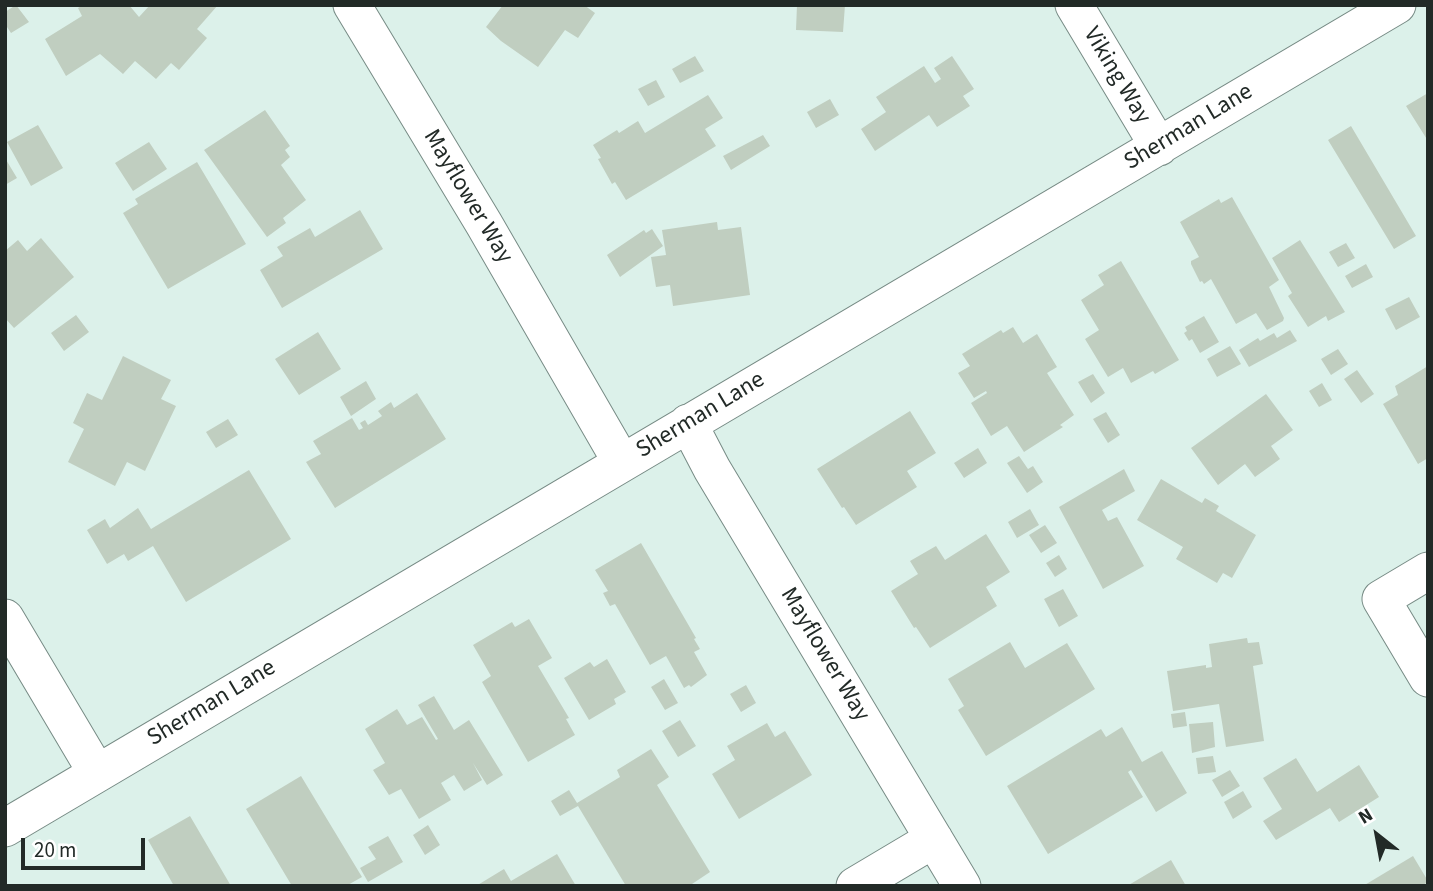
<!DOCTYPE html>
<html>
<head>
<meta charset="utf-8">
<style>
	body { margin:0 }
	#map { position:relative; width:1433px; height:891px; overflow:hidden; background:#dcf1ea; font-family:"Source Sans 3",sans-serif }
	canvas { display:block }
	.frame { position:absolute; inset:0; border:7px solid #222a27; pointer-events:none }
	.north { position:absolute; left:1342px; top:800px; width:70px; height:70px; -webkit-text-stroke:5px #fff; paint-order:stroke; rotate:329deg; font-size:19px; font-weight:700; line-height:28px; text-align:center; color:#222a27 }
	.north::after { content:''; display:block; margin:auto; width:24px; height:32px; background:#222a27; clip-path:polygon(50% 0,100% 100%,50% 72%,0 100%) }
	.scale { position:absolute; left:21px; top:838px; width:124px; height:32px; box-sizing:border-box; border:4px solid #222a27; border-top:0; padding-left:9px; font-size:21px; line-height:24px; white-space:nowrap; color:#222a27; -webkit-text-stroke:5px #fff; paint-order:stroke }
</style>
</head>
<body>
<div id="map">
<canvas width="1433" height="891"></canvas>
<div class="frame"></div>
<div class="north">N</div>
<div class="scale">20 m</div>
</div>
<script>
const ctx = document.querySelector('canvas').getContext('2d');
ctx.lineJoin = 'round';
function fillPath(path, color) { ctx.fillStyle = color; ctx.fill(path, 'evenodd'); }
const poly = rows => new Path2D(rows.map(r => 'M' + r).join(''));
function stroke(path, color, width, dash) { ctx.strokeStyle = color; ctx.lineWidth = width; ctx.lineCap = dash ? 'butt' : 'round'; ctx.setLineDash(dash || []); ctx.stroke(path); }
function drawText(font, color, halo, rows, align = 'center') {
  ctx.font = font + ' "Source Sans 3",sans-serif'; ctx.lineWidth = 6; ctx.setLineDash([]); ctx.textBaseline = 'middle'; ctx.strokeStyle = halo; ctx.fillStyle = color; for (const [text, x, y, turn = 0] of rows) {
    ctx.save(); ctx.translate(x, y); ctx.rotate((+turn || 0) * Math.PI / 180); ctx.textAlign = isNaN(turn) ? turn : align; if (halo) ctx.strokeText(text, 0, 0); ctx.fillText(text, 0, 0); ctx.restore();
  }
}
const building = poly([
	[16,5,29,22,11,33,5,24,5,12],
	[83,5,129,5,139,17,150,5,218,5,197,29,207,38,179,70,171,63,156,79,135,61,123,74,100,54,66,76,45,39,82,16,78,8],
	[503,5,584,5,595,13,578,38,565,30,538,67,501,41,486,27],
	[797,5,845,5,843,32,796,30],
	[695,56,704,71,680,83,672,69],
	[952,56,974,89,963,96,970,106,937,127,929,115,875,151,861,129,886,112,876,97,924,66,935,83,941,79,934,68],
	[656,80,665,97,648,106,638,89],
	[1428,93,1428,141,1406,106],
	[708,95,723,118,705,129,716,146,626,200,615,182,612,184,598,159,601,158,593,145,617,130,619,133,638,121,645,133],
	[830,99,839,115,816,128,807,112],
	[265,110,290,146,285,150,290,157,281,165,306,200,283,218,286,223,267,237,204,150],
	[38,125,63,168,31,186,7,142],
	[1351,126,1416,236,1394,249,1328,140],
	[763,135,770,146,731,170,723,156],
	[149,142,167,169,133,191,115,163],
	[5,158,17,178,5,185],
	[197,162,246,244,168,289,123,213,138,204,135,199],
	[1232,197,1279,280,1269,287,1284,318,1283,321,1267,330,1256,313,1236,324,1211,279,1204,284,1202,281,1200,282,1191,264,1191,261,1199,257,1180,222,1219,199,1221,203],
	[360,210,383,249,282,308,260,270,283,256,277,247,310,228,315,237],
	[717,222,718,230,741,227,750,295,673,306,670,285,656,287,651,257,666,255,662,230],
	[652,229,663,246,620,277,607,255,644,230,646,233],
	[41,238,74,277,14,328,5,318,5,251,18,240,27,251],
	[1300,240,1345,312,1328,321,1326,316,1308,327,1288,296,1292,293,1272,258],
	[1346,243,1355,258,1338,267,1329,252],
	[1121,261,1179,360,1155,374,1153,371,1131,383,1123,368,1108,377,1085,339,1099,330,1081,300,1104,285,1098,275],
	[1366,264,1373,277,1352,288,1345,276],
	[1409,297,1420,317,1396,330,1385,309],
	[76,315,89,332,64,351,51,333],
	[1204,316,1219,342,1200,353,1192,339,1189,341,1184,333,1187,331,1185,327],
	[1013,327,1023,343,1037,334,1057,367,1047,373,1074,415,1060,425,1063,427,1024,452,1007,426,991,436,971,403,987,393,986,391,974,398,958,373,970,366,962,354,1001,330,1003,333],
	[1290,330,1297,341,1249,367,1239,350,1258,338,1260,341,1274,333,1277,338],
	[318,332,341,369,299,395,275,359],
	[1230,346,1241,364,1217,377,1207,359],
	[1338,349,1348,364,1331,375,1321,359],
	[123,356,171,380,161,399,176,406,145,471,127,462,115,486,68,462,84,429,73,423,87,393,102,400],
	[1428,366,1428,458,1418,464,1383,404,1398,395,1395,386],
	[1357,370,1374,394,1361,403,1344,379],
	[1093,374,1105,393,1091,403,1078,382],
	[366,381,376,399,351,416,340,397],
	[1322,383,1332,400,1319,407,1309,391],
	[417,393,446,439,335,508,306,462,321,454,313,441,352,418,359,430,363,428,360,423,365,420,368,425,382,416,378,411,391,402,394,408],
	[1266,394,1293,430,1271,446,1280,459,1255,477,1245,464,1218,485,1191,448],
	[910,411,936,453,907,471,917,487,856,525,844,507,842,508,817,469],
	[1106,412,1120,435,1108,443,1093,419],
	[228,419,238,435,216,448,206,432],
	[978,448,987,463,964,478,954,463],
	[1019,456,1028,469,1033,466,1043,482,1027,493,1007,463],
	[1124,469,1135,491,1102,510,1108,521,1117,517,1144,566,1103,589,1059,507],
	[249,470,291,539,186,602,153,546,128,561,124,554,107,564,87,530,105,519,110,528,138,508,151,529],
	[1161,479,1202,503,1205,498,1219,506,1216,511,1256,535,1232,578,1223,573,1217,583,1176,559,1183,547,1137,520],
	[1030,509,1039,525,1017,538,1008,522],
	[1045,525,1057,543,1041,553,1029,535],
	[986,534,1010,572,986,587,997,606,930,648,916,627,914,628,891,591,918,574,910,561,936,546,945,560],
	[641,543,696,638,694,639,700,649,694,652,707,675,691,687,689,685,684,688,666,656,650,665,615,604,610,606,603,593,608,591,595,570],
	[1059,555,1067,569,1055,577,1046,563],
	[1063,589,1078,616,1059,627,1044,599],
	[529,619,552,658,538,666,569,718,566,719,575,735,528,762,482,682,491,676,473,645,512,622,515,627],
	[1247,638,1248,643,1259,642,1263,664,1253,666,1264,741,1226,747,1219,704,1173,711,1167,671,1206,665,1206,668,1212,667,1209,644],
	[1010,642,1025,668,1067,643,1095,689,986,756,958,710,964,706,948,679],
	[607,659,626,692,614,699,616,704,589,720,564,678,590,662,594,667],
	[664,679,678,703,665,710,651,687],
	[746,685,756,703,741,712,730,694],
	[434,696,454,730,469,720,503,775,487,785,473,763,482,780,464,791,454,775,441,783,451,800,419,819,401,789,389,795,373,770,385,763,365,729,397,709,407,725,422,717,436,740,438,739,418,705],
	[1185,712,1187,726,1173,728,1171,714],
	[680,720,696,746,678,757,662,731],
	[1213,722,1215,747,1192,753,1189,724],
	[767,723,775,737,785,731,812,775,739,819,712,774,735,760,727,746],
	[1122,727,1142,762,1162,751,1187,793,1156,812,1131,770,1128,772,1143,797,1048,854,1007,786,1101,729,1106,737],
	[651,749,669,777,657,785,710,872,689,886,626,886,578,806,560,816,551,801,569,790,577,803,620,777,617,770],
	[1213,756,1216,772,1198,774,1196,758],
	[1296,758,1317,792,1359,765,1379,797,1339,822,1330,808,1276,840,1263,821,1282,809,1263,778],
	[1230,770,1240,786,1222,797,1212,780],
	[301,776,362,877,346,886,292,886,246,809],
	[1243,791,1252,807,1233,819,1224,802],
	[190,816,231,886,174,886,148,840],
	[428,825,440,845,425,855,413,835],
	[388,836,403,862,368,882,360,868,376,859,368,847],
	[557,854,576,886,476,886,504,869,511,881],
	[1413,856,1428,881,1423,886,1363,886],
	[1171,860,1186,886,1127,886]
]);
const street = poly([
	[352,5,484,224,622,463],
	[1074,5,1159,147],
	[688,423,712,469,962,886],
	[1428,571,1381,599,1428,678],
	[5,618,97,773],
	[5,828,1397,5],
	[855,886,934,839]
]);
const streetNames = [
	["Viking Way",1116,76,59],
	["Sherman Lane",1189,128,-31],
	["Mayflower Way",467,197,59],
	["Sherman Lane",701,416,-31],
	["Mayflower Way",824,655,59],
	["Sherman Lane",212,704,-31]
];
fillPath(building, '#c0cec0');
stroke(street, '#778b85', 39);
stroke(street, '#fff', 37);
drawText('24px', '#222a27', '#fff', streetNames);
</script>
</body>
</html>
